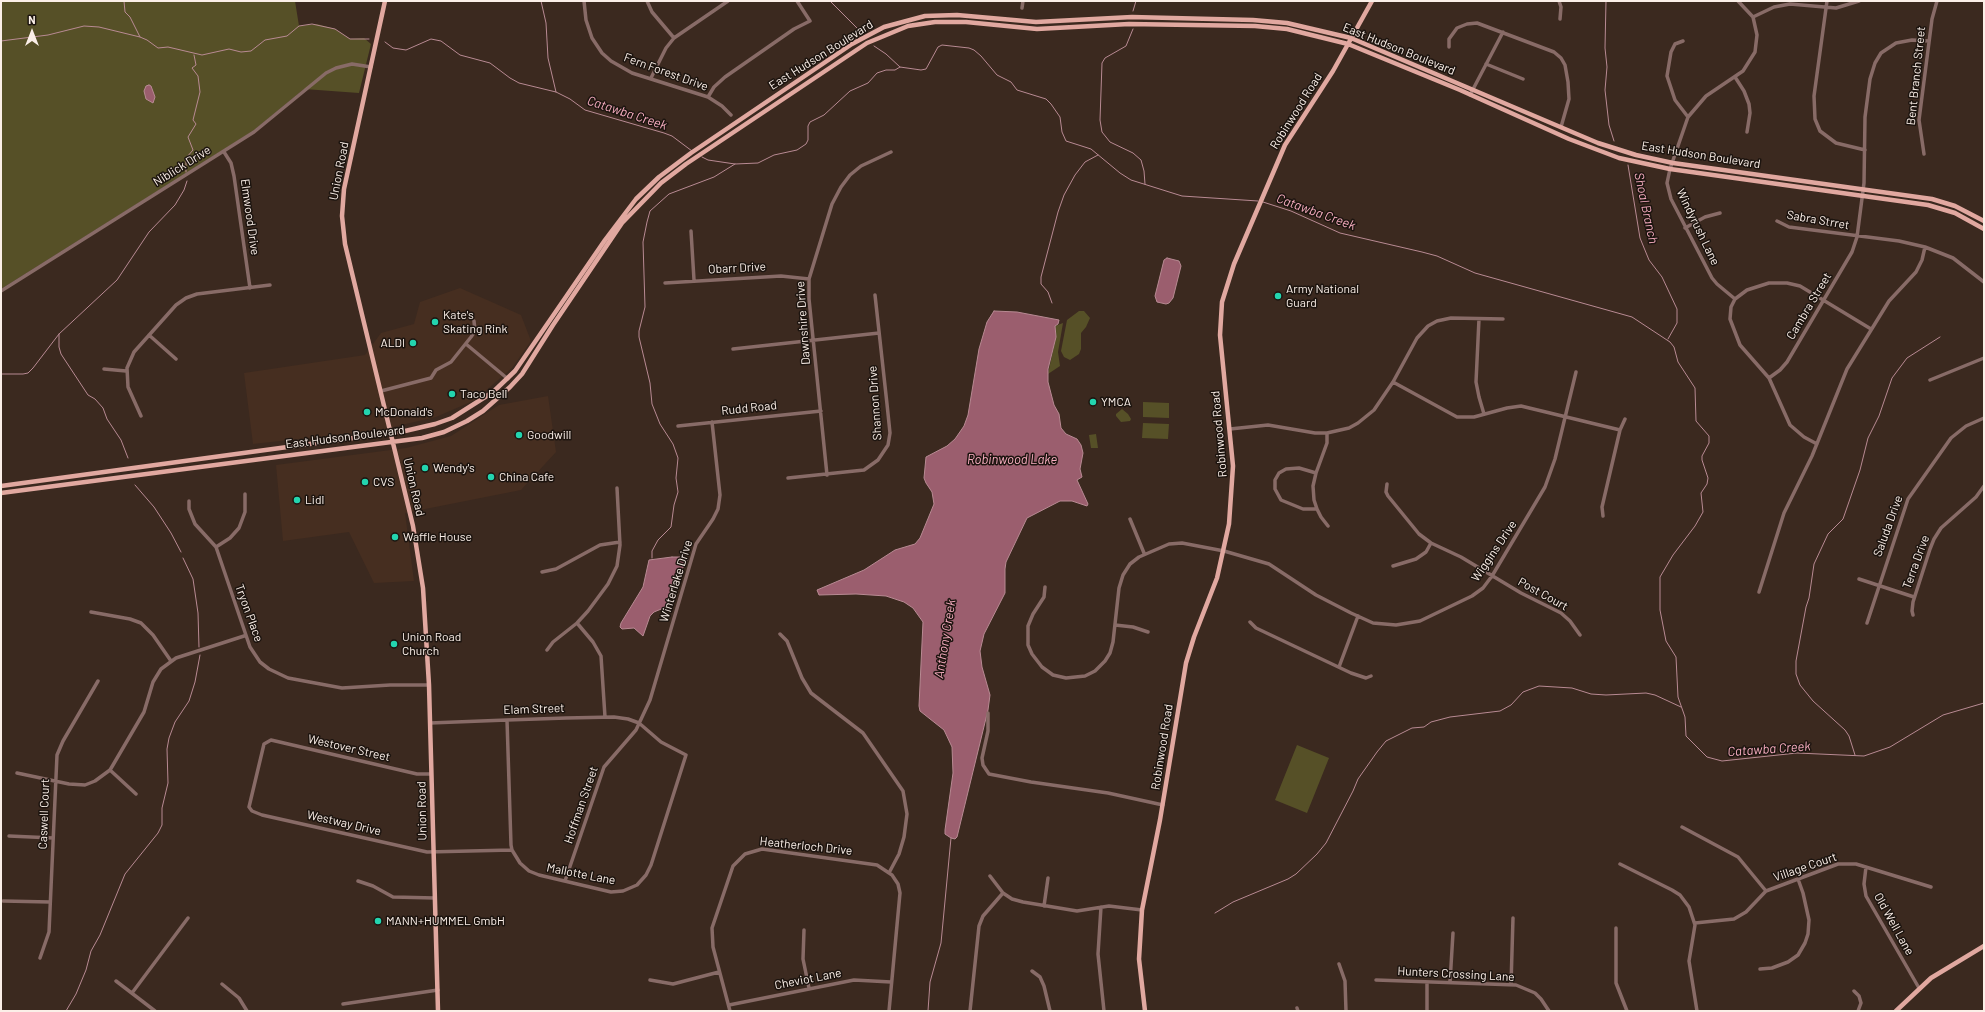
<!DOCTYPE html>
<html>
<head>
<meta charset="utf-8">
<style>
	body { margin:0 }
	#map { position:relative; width:1985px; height:1012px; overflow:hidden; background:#3b291f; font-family:Barlow,sans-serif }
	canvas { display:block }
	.frame { position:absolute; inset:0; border:2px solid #fbefe8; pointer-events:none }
	.north { position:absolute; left:12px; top:12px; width:40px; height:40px; -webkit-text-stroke:3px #1c140f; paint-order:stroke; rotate:0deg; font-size:11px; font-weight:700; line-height:16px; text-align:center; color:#fbefe8 }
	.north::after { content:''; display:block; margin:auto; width:14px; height:18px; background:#fbefe8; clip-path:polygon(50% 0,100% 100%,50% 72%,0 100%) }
</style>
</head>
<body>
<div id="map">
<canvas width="1985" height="1012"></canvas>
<div class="frame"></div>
<div class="north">N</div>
</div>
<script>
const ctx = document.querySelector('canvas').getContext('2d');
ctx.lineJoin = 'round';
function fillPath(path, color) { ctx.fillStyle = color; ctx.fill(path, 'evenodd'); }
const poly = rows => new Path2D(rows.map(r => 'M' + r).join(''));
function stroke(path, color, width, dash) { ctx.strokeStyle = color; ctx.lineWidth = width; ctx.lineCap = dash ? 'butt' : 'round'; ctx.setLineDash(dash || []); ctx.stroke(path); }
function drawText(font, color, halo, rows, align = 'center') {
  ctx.font = font + ' Barlow,sans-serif'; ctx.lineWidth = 3; ctx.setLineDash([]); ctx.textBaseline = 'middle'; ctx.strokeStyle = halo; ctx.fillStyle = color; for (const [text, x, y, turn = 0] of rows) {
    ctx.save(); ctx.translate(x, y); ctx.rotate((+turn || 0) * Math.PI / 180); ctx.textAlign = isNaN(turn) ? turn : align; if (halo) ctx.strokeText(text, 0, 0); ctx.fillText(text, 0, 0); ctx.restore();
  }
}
const built = poly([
	[460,288,521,315,531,341,512,368,475,400,436,417,380,430,253,444,244,373,365,355,381,333,414,324,420,302],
	[548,396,556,452,521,490,405,513,414,581,374,583,349,532,283,541,276,465,406,448,451,436,499,405]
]);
const green = poly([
	[1,1,295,1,299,26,317,24,335,29,350,39,364,38,371,44,359,93,304,89,253,131,1,289],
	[1079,311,1084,311,1090,318,1086,327,1081,333,1081,349,1079,354,1070,360,1064,357,1061,351,1067,320],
	[1063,323,1058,352,1060,366,1048,374,1056,337,1055,326],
	[1143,402,1169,403,1169,418,1143,417],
	[1122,409,1128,414,1131,419,1130,421,1121,422,1116,416,1116,414],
	[1143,423,1169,424,1168,439,1142,438],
	[1096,434,1098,448,1091,448,1089,435],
	[1297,745,1329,758,1307,813,1275,800]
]);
const water = poly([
	[149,85,151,86,155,97,153,103,146,99,144,91,146,86,149,85],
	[1167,258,1179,261,1181,266,1173,298,1169,303,1166,304,1157,302,1155,296,1164,260,1167,258],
	[994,311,1017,312,1059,320,1058,324,1055,326,1056,337,1048,369,1048,382,1054,405,1059,414,1061,428,1066,434,1077,439,1081,445,1083,453,1080,469,1082,477,1077,480,1088,504,1087,506,1072,501,1060,501,1027,518,1006,562,1005,569,1005,593,984,634,980,651,982,667,990,695,988,710,957,837,955,839,951,838,945,834,945,830,953,773,952,747,944,730,920,711,919,706,923,622,913,608,904,602,886,596,856,594,819,595,817,590,864,570,895,550,915,544,920,538,934,504,932,492,926,483,924,478,926,457,947,446,955,439,964,426,968,415,979,349,987,322,994,311],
	[672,557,683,557,688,559,672,586,666,607,654,612,650,616,643,636,634,628,622,629,620,627,621,623,643,587,649,560,672,557]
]);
const stream = poly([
	[124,1,125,12,130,17,140,37],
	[541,1,546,23,548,58,556,92],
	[830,1,860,31],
	[1606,1,1605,48,1607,67,1605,90,1609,125,1614,141],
	[1133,11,1136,1],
	[1133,29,1126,46,1105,58,1102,63,1100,120,1102,132,1110,142,1133,153,1141,160,1144,171,1145,184],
	[1,41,48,35,84,26,99,27,140,37,147,40,158,48,168,47,202,55,229,49,241,52,251,51,265,40,287,36,299,26,312,24,335,29,350,39,369,39],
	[385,42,393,48,406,50,431,39,441,41,460,55,490,63,510,78,519,83,556,92,570,99,585,110,664,133,672,136,692,151],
	[874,46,886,54,900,67],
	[702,157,708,160,735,164,758,163,774,155,797,150,806,144,808,140,808,126,810,122,824,115,850,91,868,83,877,73,886,70,895,70,900,67,921,70,926,69,938,47,942,45,969,48,974,50,981,56,997,75,1011,82,1017,90,1046,99,1051,104,1060,117,1062,132,1066,141,1091,149,1120,173,1131,180,1182,196,1258,201],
	[1628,165,1640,238,1649,260,1662,277,1677,309,1677,323,1668,339],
	[186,172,186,158,193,150,188,137,196,124,193,120,200,92,198,76,192,68,196,65,194,55],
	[1263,202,1291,211,1340,233,1422,252,1437,256,1475,273,1632,317,1670,342,1674,347,1678,362,1695,388,1696,421,1709,436,1709,443,1702,456,1702,460,1708,478,1707,484,1701,493,1703,512,1695,526,1673,555,1660,577,1660,610,1666,641,1676,657,1678,697,1685,717,1686,736,1707,757,1722,761,1797,753,1864,756,1890,747,1943,715,1984,703],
	[1052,303,1048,292,1041,284,1041,277,1058,212,1064,195,1075,175,1085,162,1098,155],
	[59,334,59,347,61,354,88,395,95,399,103,408,107,419,121,440,128,458],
	[1,374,23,374,28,373,33,368,59,334,117,280,149,232,175,205,184,190,187,181],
	[135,485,154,507,171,533,181,552],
	[183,558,193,579,198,613,199,647],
	[652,558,652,551,658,540,671,527,674,505,678,492,676,478,678,458,673,444,660,424,652,404,650,383,639,337,639,331,645,307,643,242,647,222,650,211,669,194,714,177,735,164],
	[1855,755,1849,736,1845,730,1813,701,1800,685,1796,674,1796,661,1806,607,1809,598,1814,564,1828,534,1843,519,1860,470,1868,438,1879,416,1892,378,1907,358,1940,337],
	[1215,913,1233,902,1288,879,1296,874,1317,854,1326,843,1353,791,1358,779,1377,752,1386,741,1412,728,1424,727,1431,722,1450,717,1500,711,1511,705,1523,692,1539,686,1572,688,1591,694,1606,695,1646,693,1655,695,1681,707],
	[66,1011,76,994,86,970,91,951,100,935,125,874,158,833,162,825,162,808,168,783,167,749,169,738,175,722,189,701,195,682,200,655],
	[928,1011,930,982,941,943,951,838]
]);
const minor = poly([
	[584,1,586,20,592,38,602,53,611,61,632,73,708,97,722,106,731,115],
	[647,1,652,12,674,38],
	[1559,1,1561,7,1560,19],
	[1827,1,1814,96,1815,119,1820,131,1836,143,1865,150],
	[1022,8,1023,1],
	[1753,17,1774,7,1790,4,1836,8,1859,1],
	[1683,41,1675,44,1671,52,1667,76,1675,100,1688,117],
	[1449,47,1449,39,1457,28,1467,24,1477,23,1554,52,1561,58,1565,65,1568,82,1569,99,1561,127],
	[1486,64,1523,79],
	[1735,77,1744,91,1749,104,1750,113,1747,132],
	[651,78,666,48,674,38,728,1],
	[1470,95,1503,32],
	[708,97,714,87,725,77,794,29,810,21,797,1],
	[224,152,231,163,234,176,250,288],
	[1924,154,1919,120,1932,19,1937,1],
	[1777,221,1789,227,1899,241,1925,247,1953,258,1984,282],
	[1685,228,1705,217,1720,213],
	[691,231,694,280],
	[665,283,781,276,809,279],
	[1,291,254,132,326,73,336,68,352,64,371,67],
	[1735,299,1717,284,1712,278,1671,199,1667,183,1670,169,1688,117,1706,96,1743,71,1755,52,1757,35,1753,17,1738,1],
	[1479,319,1476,382,1479,397,1484,414],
	[149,335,176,359],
	[466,344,508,379],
	[733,349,879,333],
	[104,369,126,371],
	[1769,378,1780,370,1787,362,1852,252,1857,237,1864,183,1865,117,1870,79,1875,63,1881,53,1896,43,1912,40,1929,41],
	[1930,380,1984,358],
	[1393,382,1457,417,1474,417,1507,408,1521,406,1620,430],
	[381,391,431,378,436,370,451,362,471,337,475,331,474,321],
	[141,416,128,387,127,368,134,352,176,305,186,298,197,294,270,285],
	[678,426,821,411],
	[1230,429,1268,425,1315,433,1327,433,1327,443,1316,473,1299,468,1286,469,1279,473,1275,480,1275,489,1281,500,1303,509,1317,509,1314,500,1313,486,1316,473],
	[1327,433,1349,428,1358,423,1374,410,1393,382,1417,338,1428,326,1437,321,1451,318,1503,319],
	[1817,444,1804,437,1790,425,1769,378,1740,345,1730,319,1731,307,1735,299,1747,290,1769,283,1787,283,1800,286,1871,329],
	[827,475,809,299,809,279,832,204,841,187,850,175,861,166,891,152],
	[788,478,864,470,878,460,888,445,890,433,887,404,875,295],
	[1387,484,1386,492,1388,496,1419,534,1431,543,1461,557,1521,593,1561,613,1570,621,1580,635],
	[189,501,189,509,195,524,216,547,250,647,260,662,269,669,288,678,342,688,390,685,429,685],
	[1317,509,1321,517,1328,526],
	[1603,516,1602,507,1620,430,1625,419],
	[1130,519,1144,553],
	[216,547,230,538,239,528,245,512,245,494],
	[1393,566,1416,559,1426,552,1431,543],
	[542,572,556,569,600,545,620,542],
	[1859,579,1914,597],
	[1045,587,1044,597,1033,614,1028,626,1028,645,1032,654,1042,667,1053,675,1066,678,1085,676,1095,671,1105,661,1110,653,1113,642,1119,588,1123,575,1130,564,1139,557,1169,544,1182,543,1224,551,1269,564,1316,595,1351,613,1373,623,1396,625,1420,621,1472,596,1483,588,1492,576,1545,487,1555,459,1576,372],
	[1759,592,1784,513,1812,456,1847,369,1889,301,1916,272,1922,260,1925,247],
	[91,612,130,619,141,623,153,635,171,661],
	[1913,615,1912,611,1913,602,1930,549,1934,539,1941,528,1976,497,1984,486],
	[1250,622,1256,628,1351,673,1366,678,1371,676],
	[577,623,593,642,601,656,605,717],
	[1867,623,1908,499,1951,438,1966,426,1984,418],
	[1115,625,1133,627,1148,632],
	[780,634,787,641,802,678,811,693,863,733,903,791,907,814,904,837,899,854,890,871],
	[547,650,553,642,577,623,588,611,608,584,617,566,620,545,617,488],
	[1339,667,1358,616],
	[988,713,988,731,982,758,983,765,989,774,1031,782,1108,793,1163,805],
	[430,723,507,720,566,718,614,717,628,719,639,723,661,742,686,755,651,865,646,875,637,885,623,891,611,892,539,875,529,871,520,863,512,850,511,845,507,720],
	[110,770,136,794],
	[17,773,69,784,85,785,95,781,110,770,113,765,144,712,153,682,161,669,176,658,244,636],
	[431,774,417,774,271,740,264,744,249,807,252,811,262,815,427,852,512,850],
	[1682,827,1738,857,1766,891],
	[9,836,53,838],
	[1620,864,1672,890,1680,895,1689,907,1695,925,1689,961,1697,1011],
	[1866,867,1864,884,1866,896,1919,988],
	[990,876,1003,893,1012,899,1023,902,1077,911,1109,906,1142,910],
	[358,881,373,886,393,897,435,898],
	[565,881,604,767,636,730,650,700,696,544,713,519,718,509,720,495,712,422],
	[3,901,50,902],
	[1044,906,1048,878],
	[1101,907,1098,954,1104,1011],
	[1695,923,1734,919,1746,912,1766,891,1838,864,1856,864,1931,887],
	[1616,928,1616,983,1627,1011],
	[804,930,803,959,809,988],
	[40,958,49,932,57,755,63,741,98,681],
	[1339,964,1345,981,1346,1011],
	[1760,969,1772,968,1788,962,1798,955,1805,943,1808,934,1809,920,1803,893,1798,879],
	[1032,971,1040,977,1044,986,1050,1011],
	[650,980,673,984,719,972],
	[1376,980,1516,985,1535,993,1541,999,1549,1011],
	[116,981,155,1011],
	[1450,982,1453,933],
	[222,984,239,998,247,1011],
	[1511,985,1513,918],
	[1854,991,1859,996,1861,1003,1858,1011],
	[132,993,188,918],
	[343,1004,438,990],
	[729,1005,854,980,891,982],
	[1297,1008,1298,1011],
	[730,1011,713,947,712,928,733,866,745,854,762,849,877,865,892,875,898,884,900,893,889,1011],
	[970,1011,979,926,983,916,1003,893],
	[1427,1011,1427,982]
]);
const major = poly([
	[385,1,344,189,342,216,345,244,413,526,423,588,429,685,438,1011],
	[1,486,405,431,435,424,452,418,493,392,515,371,605,240,636,199,659,177,691,153,852,44,884,27,925,16,957,15,1036,22,1132,17,1253,20,1287,23,1351,38,1598,143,1636,155,1673,163,1932,199,1955,206,1984,221],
	[1,493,422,438,444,432,467,421,483,411,510,387,522,374,553,325,622,223,661,183,686,164,867,43,908,26,935,22,966,22,1037,29,1129,24,1255,26,1287,29,1348,44,1460,90,1569,139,1619,158,1670,169,1928,205,1955,213,1984,229],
	[1145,1011,1139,959,1142,910,1160,820,1186,663,1194,637,1217,578,1229,524,1233,466,1220,335,1222,302,1234,264,1285,145,1333,71,1372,1],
	[1896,1011,1931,978,1984,946]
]);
const markers = [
	[1278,296,4,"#23d5af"],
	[435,322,4,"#23d5af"],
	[413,343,4,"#23d5af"],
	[452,394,4,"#23d5af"],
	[1093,402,4,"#23d5af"],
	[367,412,4,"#23d5af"],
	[519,435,4,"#23d5af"],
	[425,468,4,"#23d5af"],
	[491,477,4,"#23d5af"],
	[365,482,4,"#23d5af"],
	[297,500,4,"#23d5af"],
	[395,537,4,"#23d5af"],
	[394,644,4,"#23d5af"],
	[378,921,4,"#23d5af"]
];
const streetNames = [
	["East Hudson Boulevard",1399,49,22],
	["East Hudson Boulevard",821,55,-32],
	["Fern Forest Drive",666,72,20],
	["Bent Branch Street",1916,76,-84],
	["Robinwood Road",1296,111,-58],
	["East Hudson Boulevard",1701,155,9],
	["Niblick Drive",182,166,-32],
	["Union Road",339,171,-79],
	["Elmwood Drive",250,217,82],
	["Sabra Strret",1818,220,10],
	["Windyrush Lane",1698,227,64],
	["Obarr Drive",737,268,-3],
	["Cambra Street",1809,306,-59],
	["Dawnshire Drive",803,323,-94],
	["Shannon Drive",875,403,-94],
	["Rudd Road",749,408,-6],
	["Robinwood Road",1219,434,-95],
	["East Hudson Boulevard",345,437,-7],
	["Union Road",414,487,77],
	["Saluda Drive",1888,526,-70],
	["Wiggins Drive",1494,551,-56],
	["Terra Drive",1916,562,-70],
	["Winterlake Drive",676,581,-73],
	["Post Court",1543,594,29],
	["Tryon Place",249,613,70],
	["Elam Street",534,709,-2],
	["Robinwood Road",1162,747,-81],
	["Westover Street",349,748,13],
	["Hoffman Street",581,805,-71],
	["Union Road",422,811,-91],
	["Caswell Court",44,814,-88],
	["Westway Drive",344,823,13],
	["Heatherloch Drive",806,846,6],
	["Village Court",1805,867,-19],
	["Mallotte Lane",581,874,11],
	["Old Well Lane",1894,924,61],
	["Hunters Crossing Lane",1456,974,3],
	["Cheviot Lane",808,979,-11]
];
const poiNames = [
	["Army National",1286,289],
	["Guard",1286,303],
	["Kate's",443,315],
	["Skating Rink",443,329],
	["ALDI",405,343,"right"],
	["Taco Bell",460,394],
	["YMCA",1101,402],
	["McDonald's",375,412],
	["Goodwill",527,435],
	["Wendy's",433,468],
	["China Cafe",499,477],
	["CVS",373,482],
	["Lidl",305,500],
	["Waffle House",403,537],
	["Union Road",402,637],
	["Church",402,651],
	["MANN+HUMMEL GmbH",386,921]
];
const waterNames = [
	["Catawba Creek",627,113,18],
	["Shoal Branch",1646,208,78],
	["Catawba Creek",1316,212,20],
	["Robinwood Lake",1012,460],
	["Anthony Creek",945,639,-81],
	["Catawba Creek",1769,749,-4]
];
fillPath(built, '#462e20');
fillPath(green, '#565027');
fillPath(water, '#9b5e6e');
stroke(water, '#b88a93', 1);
stroke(stream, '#b88a93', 1);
stroke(minor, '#886b67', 3.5);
stroke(major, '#e1a8a0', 4.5);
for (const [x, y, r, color] of markers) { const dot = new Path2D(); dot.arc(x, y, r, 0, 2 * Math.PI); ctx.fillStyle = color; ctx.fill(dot); stroke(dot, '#1c140f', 1.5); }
drawText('12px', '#fbefe8', '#1c140f', streetNames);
drawText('12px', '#fbefe8', '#1c140f', poiNames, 'left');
drawText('italic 13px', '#f8aec1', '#1c140f', waterNames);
</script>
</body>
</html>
